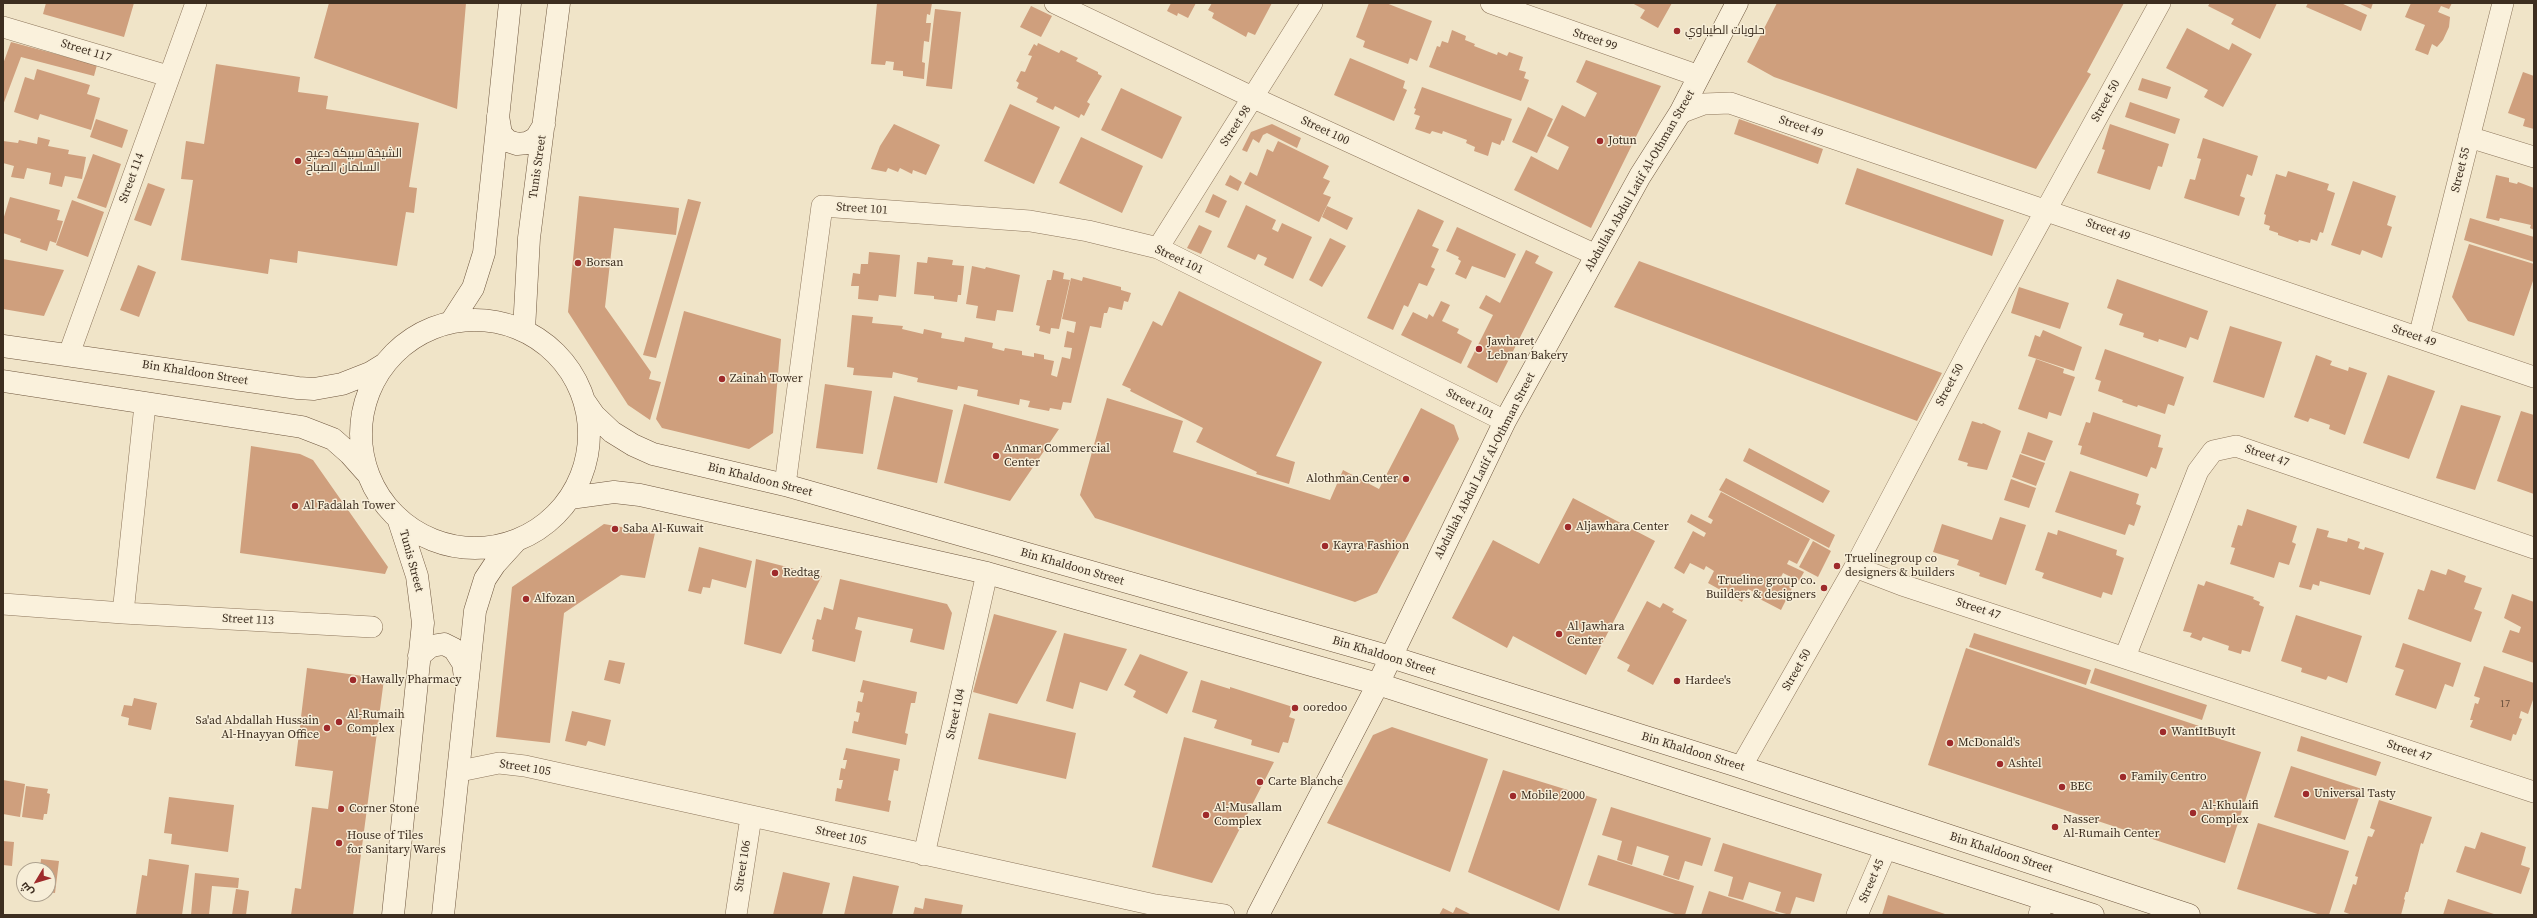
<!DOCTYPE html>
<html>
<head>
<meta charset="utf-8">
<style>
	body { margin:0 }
	#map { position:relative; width:2537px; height:918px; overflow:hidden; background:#f0e4c8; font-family:"Source Serif 4",Cairo,serif }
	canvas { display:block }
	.frame { position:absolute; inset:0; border:4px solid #3d2e20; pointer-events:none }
	.north { position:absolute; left:16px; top:862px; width:40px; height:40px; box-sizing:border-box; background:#f7eed8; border:1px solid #ada18e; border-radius:50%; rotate:232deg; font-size:11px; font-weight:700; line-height:16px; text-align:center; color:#3d2e20 }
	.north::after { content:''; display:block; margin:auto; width:14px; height:18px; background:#9e2a2b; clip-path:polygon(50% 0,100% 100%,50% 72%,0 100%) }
</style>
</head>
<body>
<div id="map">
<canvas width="2537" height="918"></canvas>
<div class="frame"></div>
<div class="north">ش</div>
</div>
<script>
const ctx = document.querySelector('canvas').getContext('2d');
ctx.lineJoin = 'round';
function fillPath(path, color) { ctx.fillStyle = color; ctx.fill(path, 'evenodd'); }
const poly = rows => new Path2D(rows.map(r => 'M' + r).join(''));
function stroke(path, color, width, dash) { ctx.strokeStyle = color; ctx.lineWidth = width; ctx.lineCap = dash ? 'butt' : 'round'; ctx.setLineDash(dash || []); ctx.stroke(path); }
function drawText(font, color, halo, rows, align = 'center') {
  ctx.font = font + ' "Source Serif 4",Cairo,serif'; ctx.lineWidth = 3; ctx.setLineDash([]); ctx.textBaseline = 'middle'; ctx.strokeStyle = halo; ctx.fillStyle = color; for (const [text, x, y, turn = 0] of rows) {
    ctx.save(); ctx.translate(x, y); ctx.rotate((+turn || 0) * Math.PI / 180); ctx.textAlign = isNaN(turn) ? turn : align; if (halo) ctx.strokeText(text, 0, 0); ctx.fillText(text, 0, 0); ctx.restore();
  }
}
const building = poly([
	[46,3,134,3,124,37,43,14],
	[329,3,466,3,457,109,314,58],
	[877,3,932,3,930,15,927,14,926,23,931,23,929,42,924,41,922,62,925,63,924,79,903,76,903,71,893,70,894,62,886,61,885,65,871,64],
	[1171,3,1196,3,1188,18,1178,13,1177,16,1167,11],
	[1212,3,1272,3,1255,35,1248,32,1246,37,1212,18,1214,13,1208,10],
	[1369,3,1386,3,1432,21,1417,61,1410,58,1408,64,1363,47,1365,41,1356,37],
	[1632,3,1672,3,1658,28,1640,18,1645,10],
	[1777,3,2124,3,2087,72,2091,74,2036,169,1774,77,1747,62],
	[2210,3,2277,3,2260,39,2231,24,2234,19,2208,6],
	[2308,3,2341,3,2367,15,2361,31,2306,7],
	[2358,3,2373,3,2371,9],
	[2411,3,2452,3,2449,9,2441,6,2438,12,2450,17,2449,27,2443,40,2437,47,2432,44,2428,55,2415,50,2425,25,2405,17],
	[1031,6,1052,16,1041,37,1020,27],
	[935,9,961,12,952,89,926,86],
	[2187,28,2229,50,2232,43,2252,54,2223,107,2204,97,2208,90,2166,68],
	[1452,30,1466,36,1465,40,1475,44,1474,46,1497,55,1498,52,1507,56,1509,52,1523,57,1519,70,1526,72,1524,78,1529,80,1521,101,1429,67,1437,46,1440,47,1442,41,1448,43],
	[11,42,97,65,94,76,21,57,3,105,3,64],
	[1038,43,1059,53,1061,50,1078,58,1076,61,1098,72,1098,74,1102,76,1087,102,1090,104,1084,116,1081,114,1079,118,1055,106,1053,110,1036,102,1038,98,1017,88,1019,83,1016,81,1021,71,1025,72,1032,56,1028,55,1034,44,1037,46],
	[1350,58,1405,81,1403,88,1407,90,1394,121,1334,95],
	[1586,60,1661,86,1591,228,1514,190,1531,156,1558,170,1569,147,1547,136,1562,105,1585,117,1597,93,1576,82],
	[216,64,300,77,298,92,328,96,326,109,419,123,409,187,417,188,414,213,406,212,397,266,298,251,297,263,270,259,268,274,181,260,193,180,181,179,186,141,204,144],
	[37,69,90,85,87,94,100,98,91,130,40,114,38,120,14,112,25,77,34,80],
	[2523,72,2534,76,2534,129,2523,126,2525,119,2508,113],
	[2142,78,2171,87,2167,99,2138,90],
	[1422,87,1512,119,1504,141,1502,140,1500,145,1492,142,1488,156,1474,151,1475,147,1466,143,1467,140,1443,131,1442,134,1432,131,1430,134,1415,129,1420,116,1414,114,1416,109,1414,108],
	[1121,88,1182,117,1162,159,1101,130],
	[2130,102,2180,119,2175,134,2125,117],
	[1010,104,1060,127,1034,184,984,161],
	[1528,107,1553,119,1537,153,1512,142],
	[96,119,128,130,122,148,90,137],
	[1739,119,1823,149,1818,164,1734,134],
	[894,124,940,145,926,175,913,170,912,174,900,168,898,172,888,168,886,172,871,169,880,146],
	[1272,124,1301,138,1297,148,1267,133,1263,135,1259,143,1253,139,1247,152,1242,150,1251,132],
	[2110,124,2169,144,2162,167,2158,166,2150,190,2097,173,2105,150,2102,149],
	[38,137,50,140,48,146,69,150,68,154,86,157,82,179,65,176,62,187,49,184,51,173,27,168,24,179,11,177,14,166,3,163,3,141,18,143,19,140,37,144],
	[1081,137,1143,166,1122,213,1059,183],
	[2203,138,2258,156,2252,176,2247,174,2240,196,2245,198,2239,216,2184,198,2190,179,2195,180,2201,159,2197,158],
	[1278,141,1329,166,1323,178,1330,181,1323,194,1331,197,1319,222,1244,184,1250,172,1257,176,1267,149,1273,152],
	[93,154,121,164,106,208,77,198],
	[1857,168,2004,220,1992,256,1845,204],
	[2288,171,2329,184,2327,190,2335,193,2323,233,2320,232,2317,241,2311,239,2310,243,2299,240,2298,242,2278,235,2278,233,2269,230,2270,226,2264,224,2266,215,2264,214,2276,174,2286,177],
	[1230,175,1242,182,1238,191,1225,185],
	[2496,175,2509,178,2509,182,2517,184,2518,182,2534,188,2534,230,2530,228,2531,225,2500,218,2499,221,2486,218],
	[2353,181,2396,196,2387,225,2392,227,2382,258,2362,250,2360,255,2331,245],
	[148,183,165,189,151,226,134,220],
	[1213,194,1227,201,1219,218,1205,212],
	[579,196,679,208,676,235,614,228,605,307,651,372,649,379,661,382,650,420,628,405,568,312],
	[10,197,60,210,57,220,63,221,56,243,50,241,47,251,20,242,21,239,3,233,3,220],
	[688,199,701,202,656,358,643,355],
	[72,200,104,212,88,257,56,245],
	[1246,205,1276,220,1272,229,1278,232,1282,223,1312,237,1293,279,1264,265,1267,258,1258,254,1255,260,1227,247],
	[1327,206,1353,218,1347,230,1322,217],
	[1418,209,1444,221,1432,246,1439,249,1431,267,1435,269,1427,286,1419,283,1408,307,1404,305,1393,330,1367,318],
	[2470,218,2534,237,2534,262,2464,240],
	[1199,225,1212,231,1201,254,1187,248],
	[1457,227,1516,254,1505,278,1472,266,1466,279,1455,274,1461,261,1458,259,1459,257,1446,251],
	[1330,238,1346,246,1322,287,1309,280],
	[2469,244,2534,264,2534,278,2514,336,2468,321,2452,297],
	[1526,250,1539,256,1535,263,1553,272,1497,383,1467,367,1493,315,1479,308,1486,295,1500,303],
	[869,252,900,255,896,297,879,295,878,301,858,299,859,286,851,286,853,273,860,274,861,264,868,264],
	[928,257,953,260,952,265,964,266,961,295,958,295,957,302,934,299,934,296,914,294,917,262,927,263],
	[3,259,64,270,44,316,3,309],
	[1639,261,1942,373,1917,421,1614,307],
	[138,265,156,272,139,317,120,310],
	[972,266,985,269,986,267,1020,275,1013,312,997,310,995,321,976,318,978,306,966,304],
	[1053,270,1064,273,1063,279,1070,280,1059,329,1051,328,1050,334,1039,331,1040,326,1036,325,1047,280,1051,280],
	[1083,277,1121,287,1121,290,1131,293,1128,302,1124,301,1122,310,1109,307,1107,313,1104,313,1101,328,1090,326,1071,403,1063,402,1061,410,1050,408,1049,411,1028,407,1030,401,1020,399,1019,405,977,396,978,390,958,386,957,390,917,382,918,378,893,372,892,378,853,375,854,368,847,367,852,315,873,317,872,323,903,326,902,329,923,334,924,329,942,333,941,338,964,342,965,337,993,343,992,348,1004,351,1005,348,1022,351,1022,355,1034,357,1034,353,1044,355,1044,359,1054,361,1051,375,1057,377,1062,357,1070,359,1072,348,1064,347,1067,331,1074,333,1076,322,1062,319,1071,278,1082,281],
	[2117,279,2208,311,2198,340,2190,337,2186,348,2159,339,2158,342,2143,337,2144,333,2119,325,2123,314,2107,308],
	[2019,287,2069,303,2060,329,2011,313],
	[1179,291,1322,362,1276,456,1295,462,1289,484,1256,474,1257,472,1196,442,1203,428,1130,391,1131,389,1122,385,1153,321,1162,326],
	[1441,301,1450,305,1442,321,1459,329,1457,333,1472,341,1461,364,1401,335,1413,312,1427,319,1429,314,1433,317],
	[684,311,781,339,773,433,749,449,662,428,656,419],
	[2230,326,2282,342,2264,398,2213,382],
	[2043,330,2082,347,2074,371,2028,356,2035,335,2040,337],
	[2105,349,2184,377,2174,406,2168,404,2165,414,2138,405,2137,407,2122,402,2123,400,2098,391,2101,381,2095,379],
	[2316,355,2332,361,2330,365,2348,371,2349,367,2367,373,2345,435,2329,429,2330,425,2310,418,2308,422,2294,417],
	[2036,359,2064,369,2063,373,2075,377,2061,416,2049,412,2047,419,2018,409],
	[2388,375,2435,391,2409,459,2363,443],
	[825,384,872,391,863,454,816,448],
	[894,396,953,410,937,483,877,469],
	[1107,398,1183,421,1173,452,1330,500,1343,470,1379,489,1421,408,1454,425,1459,439,1377,593,1355,602,1095,518,1080,495],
	[964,404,1059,429,1010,501,944,483],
	[2461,405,2501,416,2475,490,2436,478],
	[2521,411,2534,415,2534,494,2497,481],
	[2093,412,2161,435,2158,447,2163,448,2156,469,2151,467,2147,477,2080,454,2082,446,2078,445,2086,422,2090,423],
	[1972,421,1982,424,1983,423,2001,431,1987,470,1967,466,1968,463,1958,460],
	[2028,432,2053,441,2045,461,2021,453],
	[251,446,300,454,313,460,388,567,385,574,240,553],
	[1749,448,1830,491,1823,503,1743,461],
	[2020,454,2045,463,2036,486,2012,477],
	[2070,471,2139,494,2136,504,2141,506,2134,526,2129,524,2125,535,2055,512],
	[1726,478,1835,535,1829,548,1719,490],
	[2011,479,2036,488,2029,508,2004,500],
	[1721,492,1810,539,1797,564,1789,560,1787,564,1804,572,1799,581,1783,573,1781,577,1794,584,1781,610,1756,597,1758,594,1748,589,1742,602,1708,583,1714,571,1706,566,1704,570,1690,563,1684,574,1674,568,1693,531,1704,537,1706,533,1687,522,1691,514,1711,524,1713,520,1708,517],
	[1573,498,1655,541,1586,675,1513,636,1507,648,1452,618,1493,540,1539,564],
	[2247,509,2297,526,2292,542,2296,544,2289,565,2279,562,2274,578,2230,564,2235,548,2231,547,2238,525,2242,526],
	[2000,517,2026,525,2006,585,1979,576,1980,573,1957,565,1959,560,1933,552,1942,524,1992,540],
	[604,524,655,533,645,578,621,575,564,613,550,743,496,737,512,587],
	[2317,528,2329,531,2327,537,2347,542,2348,538,2360,542,2358,548,2364,550,2365,547,2384,553,2370,595,2320,581,2319,586,2313,584,2311,590,2299,587],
	[2058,530,2117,550,2116,555,2124,558,2112,595,2103,592,2101,598,2042,578,2044,573,2035,570,2048,532,2057,535],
	[1813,541,1831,551,1818,577,1799,567],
	[699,547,752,561,746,588,712,579,710,588,703,587,701,594,688,591],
	[756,559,822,576,781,654,744,644],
	[2448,569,2466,576,2464,582,2482,588,2474,609,2482,612,2471,642,2408,619,2418,589,2424,591,2431,570,2446,575],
	[840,579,947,604,952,613,944,650,910,642,913,629,858,617,855,629,862,631,855,662,812,651,814,640,812,639,817,619,821,620,824,607,833,610],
	[2206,581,2254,597,2253,599,2260,602,2259,605,2264,607,2250,652,2242,650,2241,654,2228,650,2229,646,2203,637,2201,641,2190,637,2192,633,2183,631,2198,584,2204,586],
	[2512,594,2534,602,2534,663,2502,652,2510,630,2519,633,2521,627,2504,618],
	[1647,601,1660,608,1663,603,1674,609,1672,612,1687,620,1653,685,1627,671,1630,665,1617,658],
	[994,614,1057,631,1017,704,973,692],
	[2296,615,2362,636,2347,683,2328,676,2326,680,2301,672,2302,668,2281,661],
	[1064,633,1127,649,1107,691,1080,682,1073,709,1046,701],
	[1974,633,2091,670,2086,685,1969,647],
	[2403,643,2461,663,2453,687,2445,684,2436,709,2395,695,2404,670,2395,667],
	[1966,648,2202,727,2201,733,2261,752,2225,863,1928,765],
	[1140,654,1188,672,1167,714,1133,697,1136,691,1124,685],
	[609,660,625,663,620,684,604,680],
	[2484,666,2534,683,2534,697,2528,714,2521,711,2519,718,2522,719,2516,735,2513,734,2511,741,2470,727,2473,720,2470,720,2475,703,2478,704,2480,698,2474,696],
	[307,668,384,679,353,915,291,915,295,888,301,889,312,807,328,809,333,771,295,766],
	[2095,668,2207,705,2202,720,2090,683],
	[863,680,917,692,915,703,911,703,905,733,908,734,906,745,852,733,854,721,858,722,860,713,856,712,858,701,862,702,864,693,860,692],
	[1201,680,1230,689,1230,687,1293,707,1289,717,1295,719,1288,743,1283,742,1279,753,1251,745,1252,740,1214,728,1217,720,1192,712],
	[134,698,157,703,151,730,128,725,129,718,121,716,124,705,132,706],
	[572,711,611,720,605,746,588,741,586,746,565,741],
	[989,713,1076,733,1066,779,978,759],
	[1392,727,1488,759,1450,872,1327,823,1373,735],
	[2301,736,2381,762,2376,776,2297,751],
	[1184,737,1274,762,1212,883,1152,867],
	[846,748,900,759,898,771,894,770,888,800,891,801,889,812,835,801,837,788,841,789,843,780,839,780,841,768,845,769,847,760,843,760],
	[2291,766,2362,789,2345,840,2274,817],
	[1503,770,1597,799,1559,911,1468,872],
	[3,780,25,784,20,817,3,814],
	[26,786,48,789,47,793,50,794,47,814,44,814,43,820,22,817],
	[169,797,234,805,228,852,171,844,172,834,164,833],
	[2379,800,2432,817,2423,844,2421,843,2408,892,2406,892,2404,899,2405,900,2401,915,2352,915,2344,912,2353,884,2356,885,2358,877,2355,876,2368,836,2372,837,2375,830,2370,828],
	[1611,807,1711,838,1702,866,1685,861,1679,880,1663,875,1669,856,1637,846,1632,865,1617,860,1622,841,1602,835],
	[2258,823,2349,851,2329,915,2321,915,2237,889],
	[2481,832,2526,847,2521,865,2530,868,2521,894,2456,872,2465,846,2475,849],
	[3,841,14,842,12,866,3,865],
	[1723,843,1822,874,1814,902,1796,897,1790,915,1775,911,1781,892,1749,882,1743,900,1728,896,1733,877,1714,871],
	[1598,855,1694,886,1685,915,1678,915,1588,885],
	[41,859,59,861,55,893,48,892,48,870,40,870],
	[149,859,189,865,182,915,136,914,142,875,147,876],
	[783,872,830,883,822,915,773,915],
	[195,873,239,878,238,888,212,886,209,915,191,915],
	[853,876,899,886,892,915,844,915],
	[236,889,249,891,246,915,232,915],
	[1709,891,1783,915,1701,915],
	[1888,895,1948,915,1882,915],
	[925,898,963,905,961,915,913,915,915,907,923,909],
	[2448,899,2497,915,2443,915],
	[1456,907,1472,915,1439,915,1443,908,1453,913]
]);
const street = poly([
	[1055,3,1254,98,1596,255],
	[1491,3,1699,76],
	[3,27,168,76],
	[1680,113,1704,104,1730,103,2534,377],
	[2469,137,2534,157],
	[1158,248,1312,3],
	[2419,337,2503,3],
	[69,354,196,3],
	[785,485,822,206,1030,221,1088,231,1158,248,1505,421],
	[1855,567,1902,585,2534,792],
	[3,604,123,613,372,627],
	[123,613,145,405],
	[2125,657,2198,471,2213,451,2236,446,2534,548],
	[1741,767,1855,567,1974,341,2160,3],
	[460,771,499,763,525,766,1155,905,1224,915],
	[924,855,987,573],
	[736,915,751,817],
	[1857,915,1886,848],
	[2039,915,2044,899]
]);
const secondary = poly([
	[498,116,501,134,508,141,517,144,527,143,536,138,544,125],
	'361 434a114 114 0 1 1 228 0a114 114 0 1 1-228 0Z',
	[451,322,473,288,484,253,510,3],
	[524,330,529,238,559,3],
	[3,346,298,388,314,389,342,384,370,373,383,365],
	[3,381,302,427,333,439,350,454,366,472],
	[585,402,594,415,612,432,633,445,653,454,785,485,1391,657,1741,767,2189,915],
	[570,498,614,492,640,495,987,573,1378,684,2093,915],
	[419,656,431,646,444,644,454,649,463,663,465,677],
	[393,915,423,623,417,576,398,518],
	[443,915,475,611,485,579,495,564,515,542],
	[1258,915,1378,684,1505,421,1640,176,1680,113,1737,3]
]);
const markers = [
	[1677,31,4,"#9e2a2b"],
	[1600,141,4,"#9e2a2b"],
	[298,161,4,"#9e2a2b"],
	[578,263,4,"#9e2a2b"],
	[1479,349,4,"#9e2a2b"],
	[722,379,4,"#9e2a2b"],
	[996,456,4,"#9e2a2b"],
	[1406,479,4,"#9e2a2b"],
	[295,506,4,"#9e2a2b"],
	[1568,527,4,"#9e2a2b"],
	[615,529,4,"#9e2a2b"],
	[1325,546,4,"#9e2a2b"],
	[1837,566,4,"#9e2a2b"],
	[775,573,4,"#9e2a2b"],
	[1824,588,4,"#9e2a2b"],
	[526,599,4,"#9e2a2b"],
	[1559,634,4,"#9e2a2b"],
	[353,680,4,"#9e2a2b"],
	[1677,681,4,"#9e2a2b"],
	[1295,708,4,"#9e2a2b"],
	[339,722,4,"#9e2a2b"],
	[327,728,4,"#9e2a2b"],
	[2163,732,4,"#9e2a2b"],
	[1950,743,4,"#9e2a2b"],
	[2000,764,4,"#9e2a2b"],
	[2123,777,4,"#9e2a2b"],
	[1260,782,4,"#9e2a2b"],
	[2062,787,4,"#9e2a2b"],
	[2306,794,4,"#9e2a2b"],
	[1513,796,4,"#9e2a2b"],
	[341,809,4,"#9e2a2b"],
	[2193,813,4,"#9e2a2b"],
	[1206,815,4,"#9e2a2b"],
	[2055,827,4,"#9e2a2b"],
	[339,843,4,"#9e2a2b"]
];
const numberNames = [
	["17",2505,704]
];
const poiNames = [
	["حلويات الطيباوي",1685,31],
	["Jotun",1608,141],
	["الشيخة سبيكة دعيج",306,154],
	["السلمان الصباح",306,168],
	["Borsan",586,263],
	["Jawharet",1487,342],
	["Lebnan Bakery",1487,356],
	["Zainah Tower",730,379],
	["Anmar Commercial",1004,449],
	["Center",1004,463],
	["Alothman Center",1398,479,"right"],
	["Al Fadalah Tower",303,506],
	["Aljawhara Center",1576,527],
	["Saba Al-Kuwait",623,529],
	["Kayra Fashion",1333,546],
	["Truelinegroup co",1845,559],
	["designers & builders",1845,573],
	["Redtag",783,573],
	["Trueline group co.",1816,581,"right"],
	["Builders & designers",1816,595,"right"],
	["Alfozan",534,599],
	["Al Jawhara",1567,627],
	["Center",1567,641],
	["Hawally Pharmacy",361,680],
	["Hardee's",1685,681],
	["ooredoo",1303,708],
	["Al-Rumaih",347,715],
	["Complex",347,729],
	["Sa'ad Abdallah Hussain",319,721,"right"],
	["Al-Hnayyan Office",319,735,"right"],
	["WantItBuyIt",2171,732],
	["McDonald's",1958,743],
	["Ashtel",2008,764],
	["Family Centro",2131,777],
	["Carte Blanche",1268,782],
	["BEC",2070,787],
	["Universal Tasty",2314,794],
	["Mobile 2000",1521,796],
	["Al-Khulaifi",2201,806],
	["Complex",2201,820],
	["Al-Musallam",1214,808],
	["Complex",1214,822],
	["Corner Stone",349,809],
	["Nasser",2063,820],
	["Al-Rumaih Center",2063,834],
	["House of Tiles",347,836],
	["for Sanitary Wares",347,850]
];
const streetNames = [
	["Street 99",1595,40,19],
	["Street 117",86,51,17],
	["Street 50",2106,101,-61],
	["Street 98",1236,126,-57],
	["Street 49",1801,127,19],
	["Street 100",1325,131,25],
	["Tunis Street",538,167,-82],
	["Street 55",2461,170,-76],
	["Street 114",132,178,-70],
	["Abdullah Abdul Latif Al-Othman Street",1640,181,-60],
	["Street 101",862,209,4],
	["Street 49",2108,230,19],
	["Street 101",1179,260,25],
	["Street 49",2414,336,19],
	["Bin Khaldoon Street",195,373,9],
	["Street 50",1950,385,-62],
	["Street 101",1470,404,27],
	["Street 47",2267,456,19],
	["Abdullah Abdul Latif Al-Othman Street",1485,466,-63],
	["Bin Khaldoon Street",760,480,14],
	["Tunis Street",411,561,75],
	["Bin Khaldoon Street",1072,567,16],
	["Street 47",1978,609,18],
	["Street 113",248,620,3],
	["Bin Khaldoon Street",1384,656,17],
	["Street 50",1797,670,-60],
	["Street 104",956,714,-78],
	["Street 47",2409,751,18],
	["Bin Khaldoon Street",1693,752,17],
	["Street 105",525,768,9],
	["Street 105",841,836,13],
	["Bin Khaldoon Street",2001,853,18],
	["Street 106",743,866,-81],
	["Street 45",1872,881,-67]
];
fillPath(building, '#cf9f7d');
stroke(street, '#8d765c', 22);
stroke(secondary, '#6f573f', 23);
stroke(street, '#faf1dc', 21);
stroke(secondary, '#faf1dc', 22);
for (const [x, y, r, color] of markers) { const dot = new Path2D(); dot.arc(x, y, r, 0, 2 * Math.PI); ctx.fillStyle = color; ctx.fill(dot); stroke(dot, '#f7eed8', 1.5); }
drawText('10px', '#624a37', null, numberNames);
drawText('12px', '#3d2e20', '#f7eed8', poiNames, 'left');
drawText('12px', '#3d2e20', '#f7eed8', streetNames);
</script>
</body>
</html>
